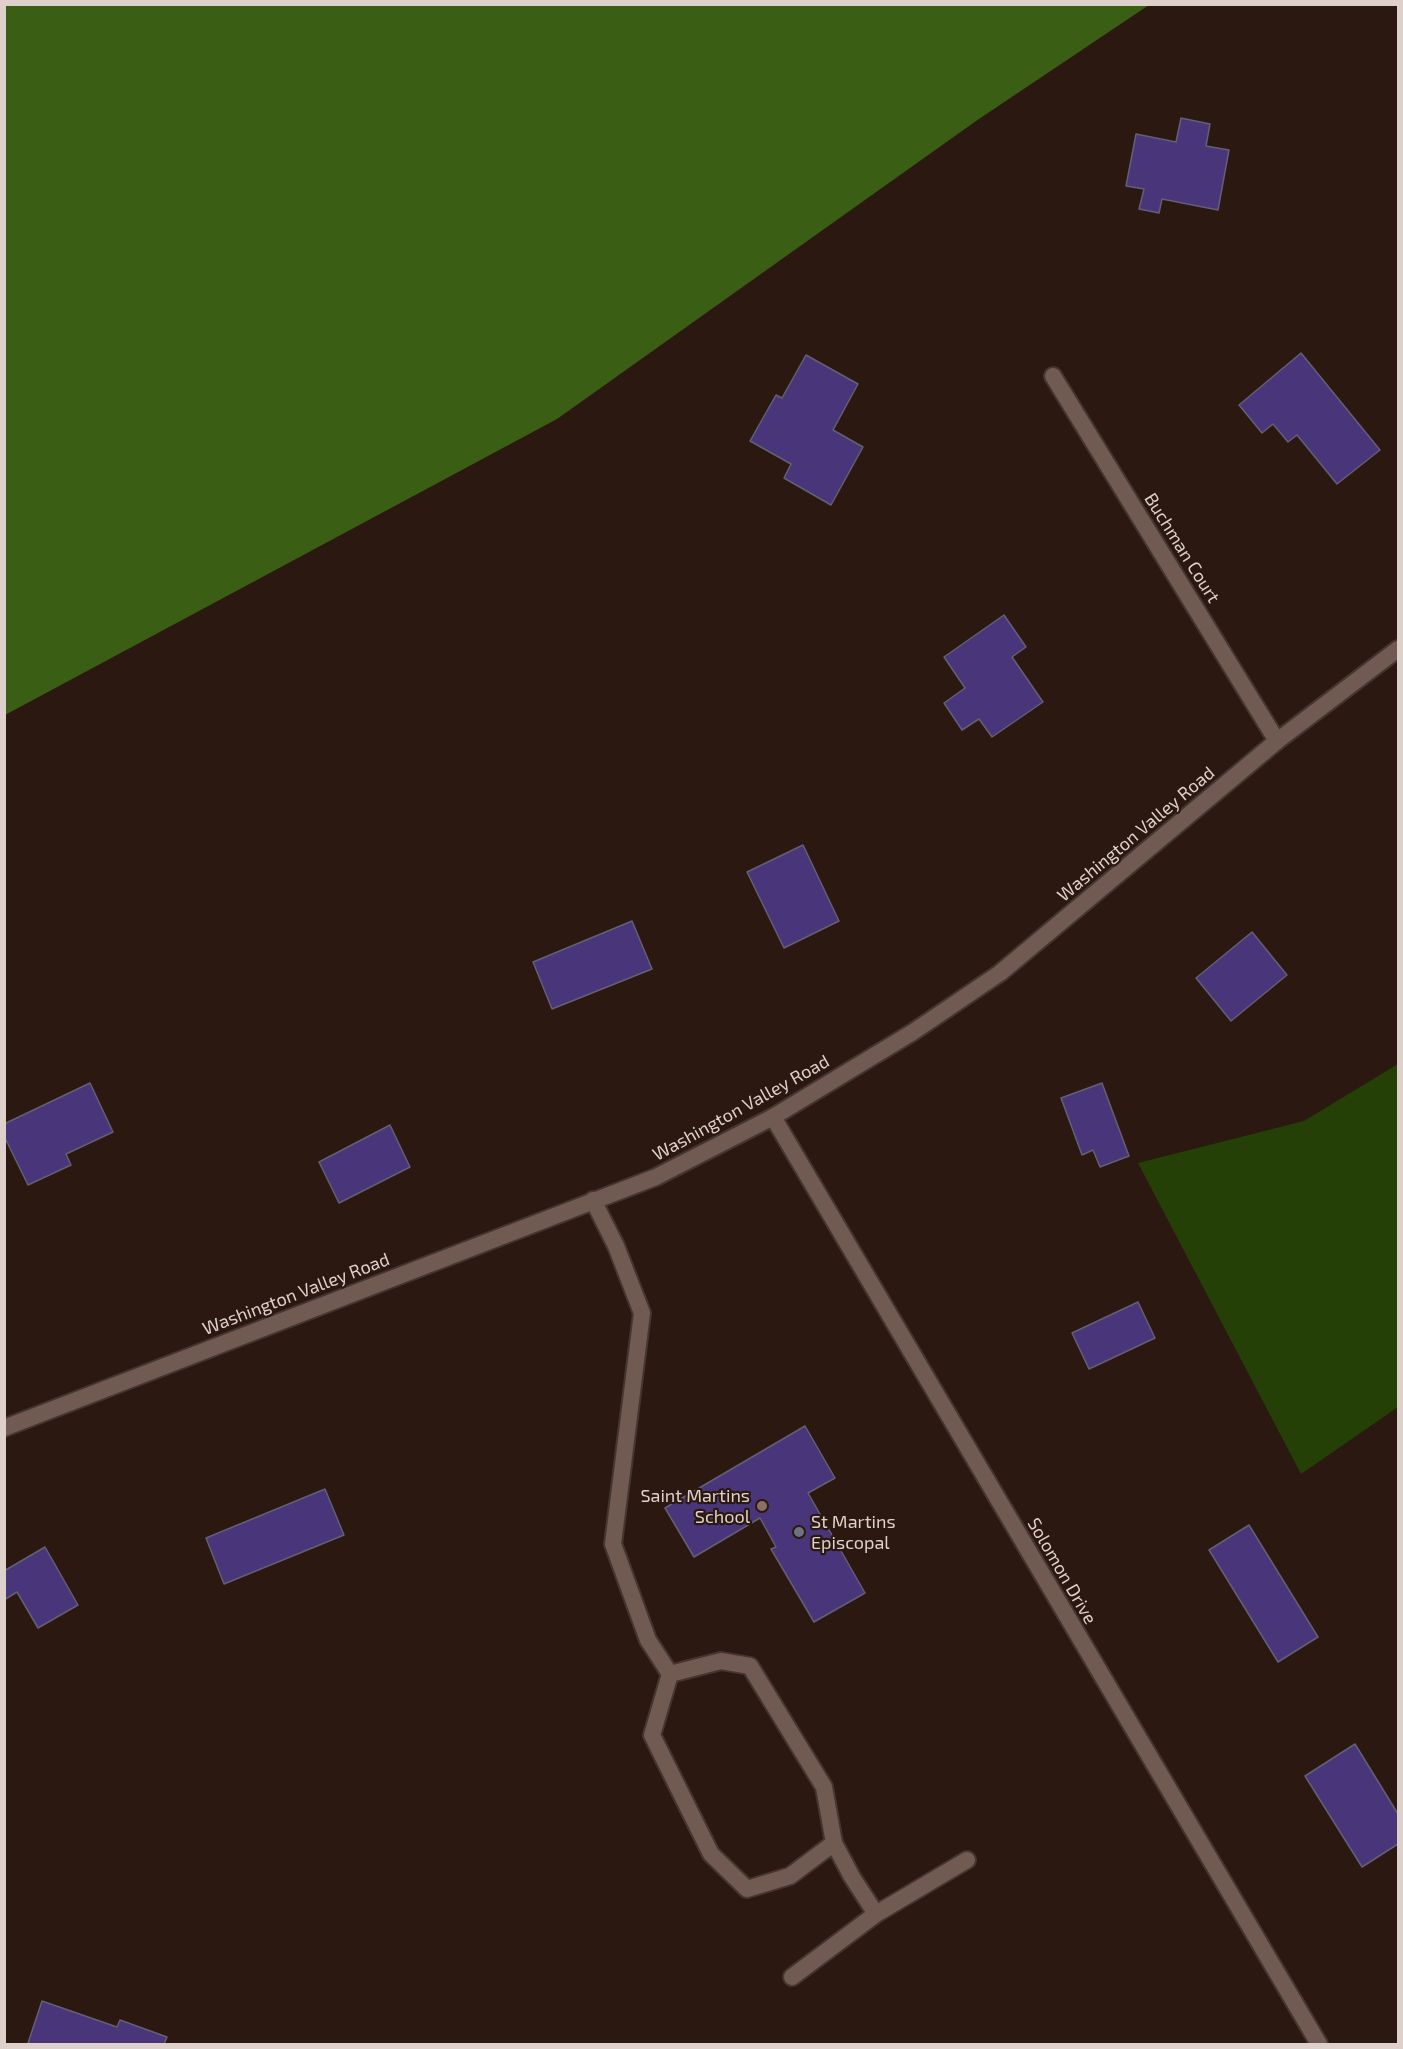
<!DOCTYPE html>
<html>
<head>
<meta charset="utf-8">
<style>
	body { margin:0 }
	#map { position:relative; width:1403px; height:2049px; overflow:hidden; background:#2b1811; font-family:"Exo 2",sans-serif }
	canvas { display:block }
	.frame { position:absolute; inset:0; border:6px solid #ded0cb; pointer-events:none }
</style>
</head>
<body>
<div id="map">
<canvas width="1403" height="2049"></canvas>
<div class="frame"></div>
</div>
<script>
const ctx = document.querySelector('canvas').getContext('2d');
ctx.lineJoin = 'round';
function fillPath(path, color) { ctx.fillStyle = color; ctx.fill(path, 'evenodd'); }
const poly = rows => new Path2D(rows.map(r => 'M' + r).join(''));
function stroke(path, color, width, dash) { ctx.strokeStyle = color; ctx.lineWidth = width; ctx.lineCap = dash ? 'butt' : 'round'; ctx.setLineDash(dash || []); ctx.stroke(path); }
function drawText(font, color, halo, rows, align = 'center') {
  ctx.font = font + ' "Exo 2",sans-serif'; ctx.lineWidth = 4.5; ctx.setLineDash([]); ctx.textBaseline = 'middle'; ctx.strokeStyle = halo; ctx.fillStyle = color; for (const [text, x, y, turn = 0] of rows) {
    ctx.save(); ctx.translate(x, y); ctx.rotate((+turn || 0) * Math.PI / 180); ctx.textAlign = isNaN(turn) ? turn : align; if (halo) ctx.strokeText(text, 0, 0); ctx.fillText(text, 0, 0); ctx.restore();
  }
}
const green = poly([
	[1398,1064,1398,1407,1301,1474,1138,1163,1304,1121]
]);
const forest = poly([
	[5,4,1149,4,1149,5,976,121,557,419,5,715]
]);
const building = poly([
	[1181,118,1210,124,1206,146,1229,150,1218,210,1162,199,1159,213,1139,209,1144,189,1126,186,1136,134,1176,142,1181,118],
	[1301,353,1380,450,1337,484,1297,435,1288,442,1273,424,1262,433,1239,405,1301,353],
	[806,355,858,384,833,430,863,447,831,505,784,478,791,464,750,441,776,395,782,398,806,355],
	[1004,615,1026,647,1012,657,1043,702,992,737,979,719,962,730,944,703,965,688,944,657,1004,615],
	[803,845,839,921,784,948,747,872,803,845],
	[632,921,652,969,552,1009,533,962,632,921],
	[1252,932,1287,975,1231,1021,1196,978,1252,932],
	[90,1083,113,1132,66,1154,71,1165,28,1185,4,1136,4,1124,90,1083],
	[1102,1083,1129,1156,1100,1167,1093,1150,1082,1155,1061,1098,1102,1083],
	[390,1125,410,1167,339,1203,319,1162,390,1125],
	[1138,1302,1155,1338,1089,1369,1072,1333,1138,1302],
	[805,1426,835,1478,808,1493,865,1593,814,1622,771,1549,776,1547,760,1518,694,1557,665,1508,805,1426],
	[325,1489,344,1535,224,1584,206,1538,325,1489],
	[1249,1525,1318,1637,1278,1662,1209,1550,1249,1525],
	[45,1547,78,1605,38,1628,17,1592,4,1600,4,1571,45,1547],
	[1355,1744,1398,1814,1398,1844,1362,1867,1305,1776,1355,1744],
	[42,2001,117,2027,120,2020,167,2037,164,2044,32,2044,28,2043,42,2001]
]);
const service = poly([
	[593,1200,616,1246,642,1313,613,1544,648,1640,670,1674,652,1735,711,1854,747,1889,790,1876,834,1843,824,1787,750,1666,721,1661,670,1674],
	[876,1914,967,1860],
	[792,1977,876,1914,852,1877,834,1843]
]);
const minor = poly([
	[1053,376,1277,741],
	[773,1117,1319,2044]
]);
const tertiary = poly([
	[4,1428,656,1177,773,1117,913,1032,1000,973,1277,741,1398,649]
]);
const markers = [
	[762,1506,6,"#8d6e63"],
	[799,1532,6,"#6b7280"]
];
const streetNames = [
	["Buchman Court",1182,548,58],
	["Washington Valley Road",1136,834,-40],
	["Washington Valley Road",741,1108,-29],
	["Washington Valley Road",296,1294,-21],
	["Solomon Drive",1062,1571,60]
];
const poiNames = [
	["Saint Martins",750,1496],
	["School",750,1517],
	["St Martins",811,1522,"left"],
	["Episcopal",811,1543,"left"]
];
fillPath(green, '#244006');
fillPath(forest, '#3a5f14');
fillPath(building, '#49367a');
stroke(building, '#635f74', 1.5);
stroke(service, '#443531', 20);
stroke(minor, '#443531', 20);
stroke(tertiary, '#443531', 20);
stroke(service, '#715a51', 16);
stroke(minor, '#715a51', 16);
stroke(tertiary, '#715a51', 16);
for (const [x, y, r, color] of markers) { const dot = new Path2D(); dot.arc(x, y, r, 0, 2 * Math.PI); ctx.fillStyle = color; ctx.fill(dot); stroke(dot, '#2b1811', 2); }
drawText('18px', '#ded0cb', '#2b1811', streetNames);
drawText('18px', '#ded0cb', '#2b1811', poiNames, 'right');
</script>
</body>
</html>
